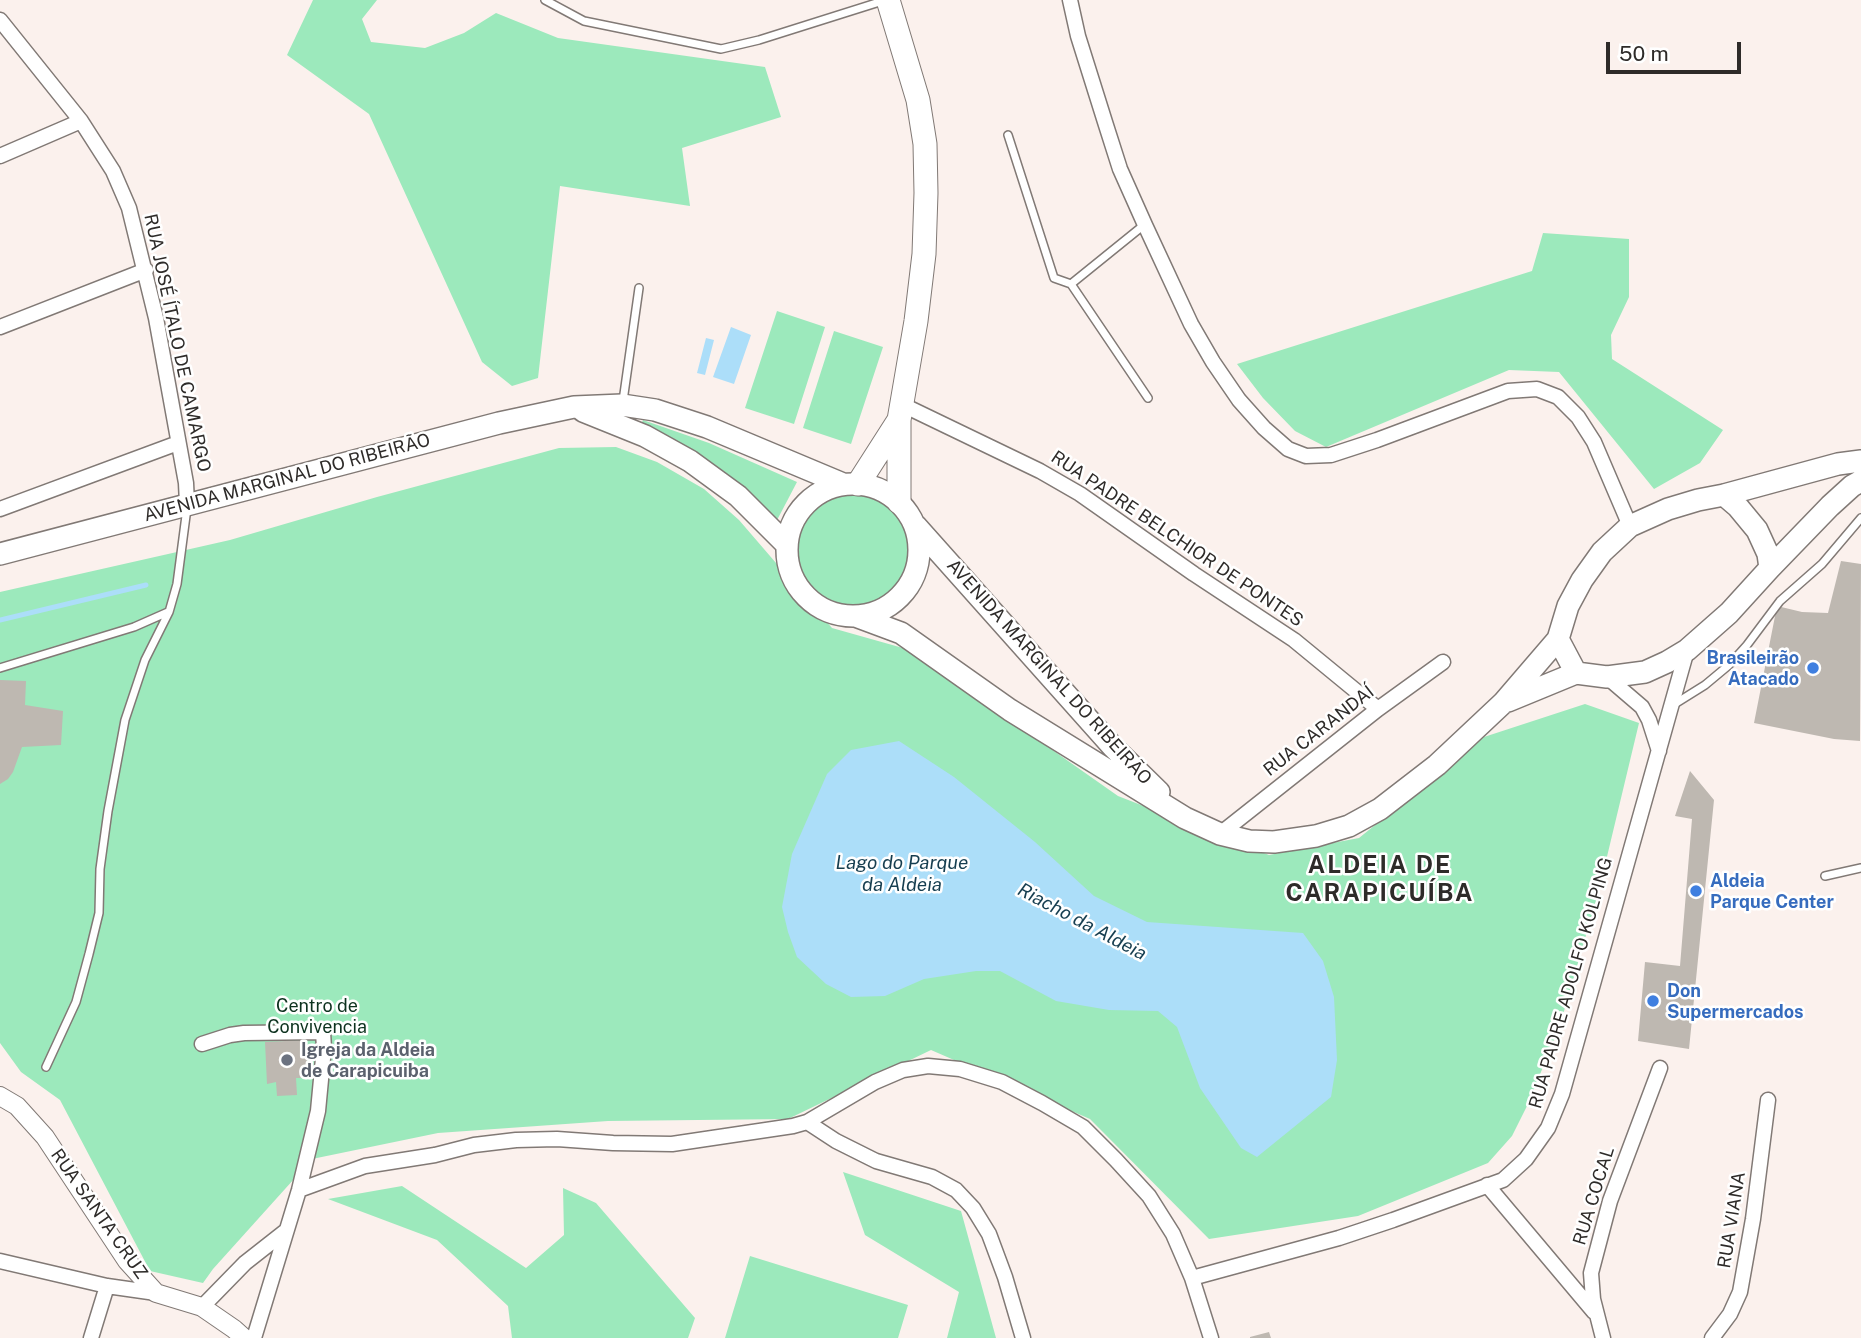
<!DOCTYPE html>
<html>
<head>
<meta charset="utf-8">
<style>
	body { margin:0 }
	#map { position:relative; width:1861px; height:1338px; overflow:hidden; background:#fbf1ed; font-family:"Public Sans",sans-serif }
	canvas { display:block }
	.scale { position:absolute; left:1606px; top:42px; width:135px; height:32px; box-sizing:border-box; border:4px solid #2e2b29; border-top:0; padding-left:9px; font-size:21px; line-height:24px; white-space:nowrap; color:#2e2b29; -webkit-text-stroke:5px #fff; paint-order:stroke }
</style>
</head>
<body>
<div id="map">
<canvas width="1861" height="1338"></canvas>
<div class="scale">50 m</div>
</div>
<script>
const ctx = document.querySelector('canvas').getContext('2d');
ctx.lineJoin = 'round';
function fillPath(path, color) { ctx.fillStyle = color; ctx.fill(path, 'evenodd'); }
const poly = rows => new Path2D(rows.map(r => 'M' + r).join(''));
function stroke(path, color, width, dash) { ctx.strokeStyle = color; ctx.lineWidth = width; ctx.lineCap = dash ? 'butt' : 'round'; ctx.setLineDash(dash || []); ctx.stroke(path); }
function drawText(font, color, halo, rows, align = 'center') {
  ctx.font = font + ' "Public Sans",sans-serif'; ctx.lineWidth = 5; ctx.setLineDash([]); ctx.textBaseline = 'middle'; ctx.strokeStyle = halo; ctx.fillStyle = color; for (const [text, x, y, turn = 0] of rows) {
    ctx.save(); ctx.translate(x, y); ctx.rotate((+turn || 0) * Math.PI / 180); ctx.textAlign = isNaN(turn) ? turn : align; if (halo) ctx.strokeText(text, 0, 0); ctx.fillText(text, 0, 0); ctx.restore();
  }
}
const green = poly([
	[313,0,377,0,362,19,371,42,425,48,464,33,496,13,558,38,765,67,781,117,682,148,690,206,560,186,538,378,512,386,482,362,369,114,287,55],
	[1543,233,1629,239,1629,297,1611,335,1612,359,1723,430,1700,463,1654,489,1559,372,1509,370,1326,447,1295,431,1263,398,1237,364,1532,271],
	[777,311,825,327,794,424,745,408],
	[834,331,883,347,851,444,803,428],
	[643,420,709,443,797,482,775,524,639,429],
	[616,447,657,462,704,489,739,520,832,628,910,650,1118,796,1269,855,1359,838,1484,737,1585,704,1639,723,1599,890,1560,1025,1528,1104,1512,1136,1488,1163,1358,1216,1209,1239,1090,1119,931,1050,788,1119,608,1121,438,1133,312,1159,213,1269,203,1283,150,1271,60,1100,21,1072,0,1043,0,592,230,540,377,497,559,448],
	'796 551a57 57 0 1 1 114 0a57 57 0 1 1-114 0Z',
	[843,1172,961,1211,996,1338,947,1338,959,1292,865,1235],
	[402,1186,526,1268,564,1235,563,1188,596,1203,695,1318,688,1338,512,1338,508,1306,437,1240,328,1199],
	[750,1256,908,1305,898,1338,725,1338]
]);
const water = poly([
	[731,327,751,335,734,384,713,377],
	[706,338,714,340,705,375,697,373],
	[899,741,954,777,1035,842,1094,896,1147,922,1303,933,1323,961,1334,997,1337,1060,1331,1097,1257,1157,1241,1148,1200,1088,1177,1027,1158,1011,1109,1010,1056,1001,1000,971,976,971,924,979,885,996,851,997,826,984,797,957,788,932,782,907,792,854,827,774,851,750]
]);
const stream = poly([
	[0,620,146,585]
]);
const building = poly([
	[1841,561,1861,564,1860,741,1834,739,1754,723,1777,606,1802,612,1828,613],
	[0,680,26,681,25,705,63,711,61,745,22,747,13,772,8,779,0,784],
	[1690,771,1714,800,1689,1049,1638,1041,1645,962,1680,966,1692,819,1675,816],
	[306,1040,308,1078,296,1078,297,1095,277,1096,276,1082,267,1084,265,1042],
	[1269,1332,1271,1338,1250,1338,1250,1337]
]);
const service = poly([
	[545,0,584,21,721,49,759,40,886,0],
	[1008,135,1054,278,1071,284,1148,398],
	[1071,284,1144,225],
	[623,401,639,288],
	[0,668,134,627,168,612],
	[1673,705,1705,685,1729,665,1747,645,1780,601,1822,564,1861,518],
	[1825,876,1861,868],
	[46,1067,76,1002,89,954,99,913,100,869,108,811,125,720,145,660,169,612,177,584,187,508]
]);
const minor = poly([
	[1070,0,1078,36,1105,122,1120,169,1145,225,1191,324,1213,362,1239,400,1264,428,1288,449,1306,456,1331,455,1377,440,1508,391,1537,389,1558,397,1578,417,1594,442,1630,526],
	[0,20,81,121,113,171,129,208,156,318,186,483,187,504],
	[0,156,81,121],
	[0,327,146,270],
	[903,405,1040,471,1080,494,1194,574,1294,640,1378,709],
	[0,509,178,443],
	[1607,677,1642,707,1649,720,1659,751],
	[1220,834,1378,709,1443,662],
	[202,1044,230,1035,244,1033,323,1032,324,1048,318,1111,299,1190,254,1338],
	[807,1122,836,1141,876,1161,932,1177,956,1190,973,1208,989,1234,1005,1277,1023,1338],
	[1487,1185,1594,1312],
	[299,1190,365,1166,435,1155,474,1145,516,1140,557,1139,613,1143,672,1144,793,1126,807,1122,875,1082,903,1070,928,1066,960,1069,1002,1082,1042,1103,1083,1127,1116,1160,1149,1196,1173,1234,1192,1278,1211,1338],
	[0,1261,107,1286,156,1293],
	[1192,1278,1339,1238,1393,1220,1503,1180,1526,1159,1548,1128,1562,1094,1687,650],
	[202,1307,245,1263,287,1230],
	[91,1338,107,1286],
	[1603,1338,1593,1299,1591,1273,1610,1201,1660,1068],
	[1712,1338,1730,1314,1740,1292,1753,1219,1768,1100]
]);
const tertiary = poly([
	[0,1096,17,1106,45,1137,127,1261,156,1293,202,1307,234,1329,244,1338]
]);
const secondary = poly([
	[583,411,645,436,690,461,738,496,787,545],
	'787 550a66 66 0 1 1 132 0a66 66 0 1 1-132 0Z',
	[1724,495,1738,507,1757,530,1768,554,1770,568,1729,613,1687,650,1667,662,1645,672,1607,677,1576,673,1558,639,1568,606,1582,580,1602,552,1630,526,1668,509,1698,500,1724,495,1838,464,1861,461],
	[916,526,1113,747,1159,792],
	[0,554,499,423,574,407,622,405,655,410,707,427,843,484],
	[1770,568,1830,506,1852,486,1861,481],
	[858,617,901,633,1010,710,1185,818,1220,834,1249,841,1274,842,1316,836,1349,826,1380,809,1437,765,1503,703,1558,639],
	[1508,701,1576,673]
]);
const primary = poly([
	[888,0,918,100,925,144,926,193,924,254,916,321,899,420,899,502],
	[858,484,899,420]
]);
const markers = [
	[1813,668,7,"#3f7fe0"],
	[1696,891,7,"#3f7fe0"],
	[1653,1001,7,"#3f7fe0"],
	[287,1060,7,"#6b7280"]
];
const streetNames = [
	["RUA JOSÉ ÍTALO DE CAMARGO",177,343,78],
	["AVENIDA MARGINAL DO RIBEIRÃO",287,478,-15],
	["RUA PADRE BELCHIOR DE PONTES",1177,539,34],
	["AVENIDA MARGINAL DO RIBEIRÃO",1049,672,48],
	["RUA CARANDAÍ",1319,731,-38],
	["RUA PADRE ADOLFO KOLPING",1571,983,-74],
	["RUA COCAL",1594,1196,-73],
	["RUA SANTA CRUZ",99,1214,55],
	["RUA VIANA",1732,1220,-81]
];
const shopNames = [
	["Brasileirão",1799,658,"right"],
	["Atacado",1799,679,"right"],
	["Aldeia",1710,881],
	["Parque Center",1710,902],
	["Don",1667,991],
	["Supermercados",1667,1012]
];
const parkNames = [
	["Centro de",317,1006],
	["Convivencia",317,1027]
];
const worshipNames = [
	["Igreja da Aldeia",301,1050],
	["de Carapicuiba",301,1071]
];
const waterNames = [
	["Lago do Parque",902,863],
	["da Aldeia",902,885],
	["Riacho da Aldeia",1082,922,28]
];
const districtNames = [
	["ALDEIA DE",1380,866],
	["CARAPICUÍBA",1380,894]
];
fillPath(green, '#9ce9bc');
fillPath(water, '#acdef9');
stroke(stream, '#acdef9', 5);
fillPath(building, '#beb8b1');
stroke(service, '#817975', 10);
stroke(minor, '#817975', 17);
stroke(tertiary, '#817975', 20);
stroke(secondary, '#817975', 24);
stroke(primary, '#817975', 25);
stroke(service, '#fff', 7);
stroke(minor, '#fff', 14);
stroke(tertiary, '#fff', 18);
stroke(secondary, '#fff', 21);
stroke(primary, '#fff', 23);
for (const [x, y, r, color] of markers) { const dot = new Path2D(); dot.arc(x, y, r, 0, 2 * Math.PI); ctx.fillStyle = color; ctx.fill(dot); stroke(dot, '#fff', 2.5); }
drawText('18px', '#2e2b29', '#fff', streetNames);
drawText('bold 18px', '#366cbe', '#fff', shopNames, 'left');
drawText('18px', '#0d321f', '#fff', parkNames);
drawText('bold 18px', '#5b616d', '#fff', worshipNames, 'left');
drawText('italic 19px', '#163e50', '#fff', waterNames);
ctx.letterSpacing = '2px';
drawText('bold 24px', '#2e2b29', '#fff', districtNames);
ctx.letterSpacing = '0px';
</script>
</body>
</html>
